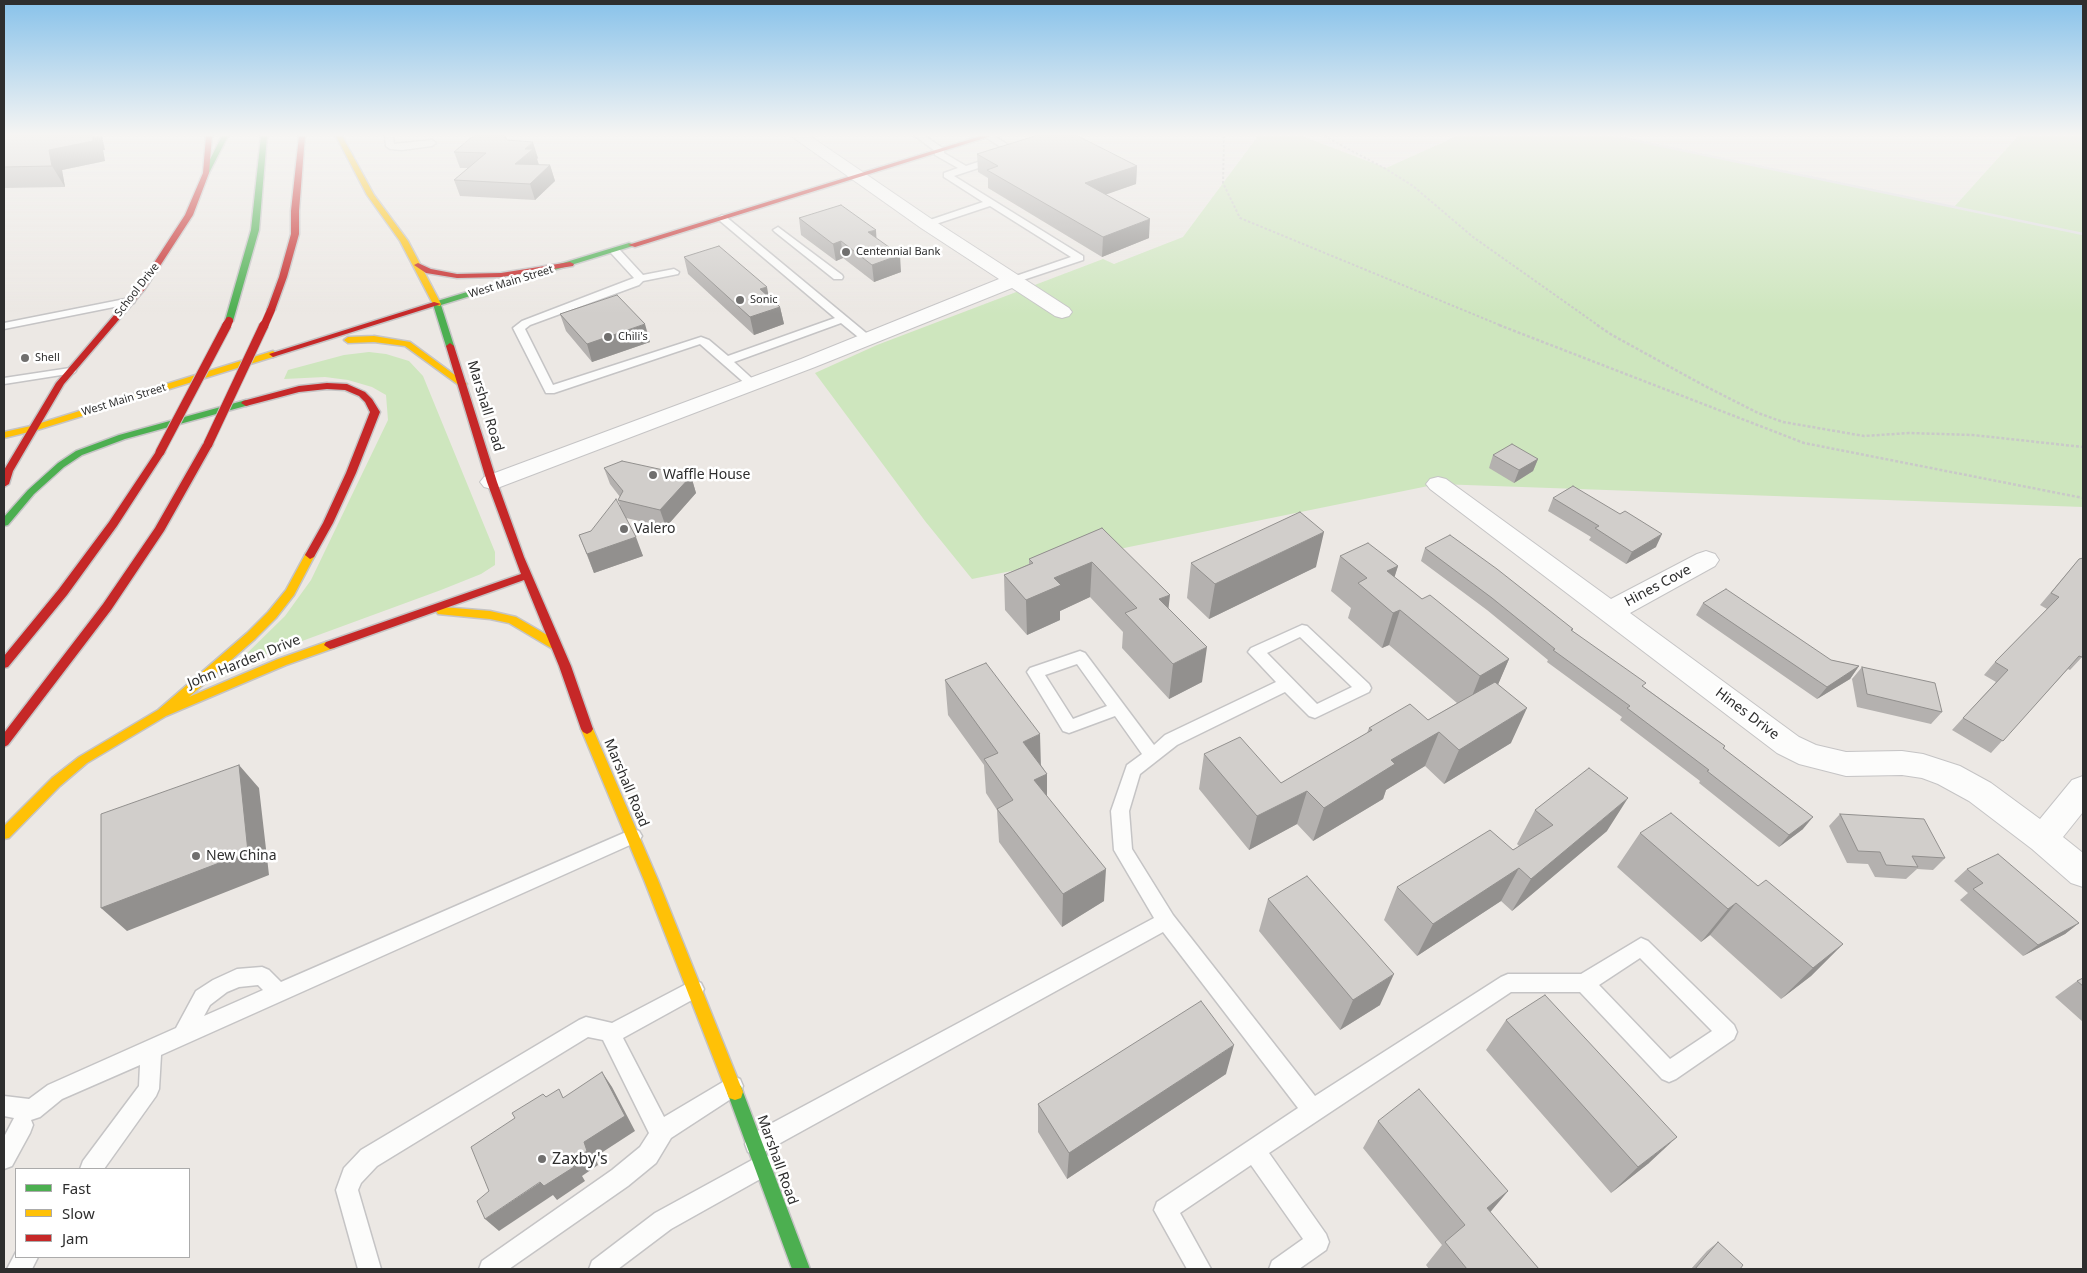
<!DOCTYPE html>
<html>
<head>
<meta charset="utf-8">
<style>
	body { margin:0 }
	#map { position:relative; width:2087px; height:1273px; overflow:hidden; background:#ece8e4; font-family:"Noto Sans",sans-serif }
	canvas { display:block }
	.frame { position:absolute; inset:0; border:5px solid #2e2e2e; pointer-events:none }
	.legend { position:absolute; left:15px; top:1168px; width:175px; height:90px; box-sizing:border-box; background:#fff; border:1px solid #ababab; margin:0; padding:6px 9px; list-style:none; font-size:15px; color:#2e2e2e }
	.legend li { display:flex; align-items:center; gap:10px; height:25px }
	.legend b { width:25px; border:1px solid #ababab }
</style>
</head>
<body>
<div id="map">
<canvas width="2087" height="1273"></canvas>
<div class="frame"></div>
<ul class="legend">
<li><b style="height:6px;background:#4caf50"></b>Fast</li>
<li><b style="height:6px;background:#ffc107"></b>Slow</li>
<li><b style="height:6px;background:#c62828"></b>Jam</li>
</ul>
</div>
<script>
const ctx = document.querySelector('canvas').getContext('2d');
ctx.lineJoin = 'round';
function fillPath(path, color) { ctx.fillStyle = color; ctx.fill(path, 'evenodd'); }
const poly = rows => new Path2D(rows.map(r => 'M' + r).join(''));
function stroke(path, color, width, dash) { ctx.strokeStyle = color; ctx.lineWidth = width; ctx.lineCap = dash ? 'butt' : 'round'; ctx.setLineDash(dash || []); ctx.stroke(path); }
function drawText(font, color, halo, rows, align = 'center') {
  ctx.font = font + ' "Noto Sans",sans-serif'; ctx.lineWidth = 5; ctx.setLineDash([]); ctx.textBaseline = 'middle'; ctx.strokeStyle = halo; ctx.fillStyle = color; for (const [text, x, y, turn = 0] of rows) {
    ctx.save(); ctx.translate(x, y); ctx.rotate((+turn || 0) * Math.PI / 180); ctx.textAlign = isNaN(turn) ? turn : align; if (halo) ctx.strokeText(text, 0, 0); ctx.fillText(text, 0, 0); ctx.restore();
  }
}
const green = poly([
	[1258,136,1302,136,1386,168,1457,136,1614,136,1954,207,2018,136,2083,136,2083,507,1438,484,972,579,925,521,815,373,877,345,1103,259,1114,264,1183,237],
	[369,352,386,354,409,361,423,376,495,552,495,565,481,574,441,590,234,666,285,616,311,580,388,420,386,395,372,387,348,380,325,377,284,379,288,370,344,355]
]);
const pathFar1 = poly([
	[1224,136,1223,183,1240,218,1502,326],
	[1324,136,1386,169,1413,186,1473,237,1599,326]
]);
const path = poly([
	[1499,325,1804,443,2083,498],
	[1597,325,1612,335,1703,385,1758,413,1783,422,1864,436,1909,433,1973,435,2083,447]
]);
const lane = poly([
	[385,136,393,136,394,144,432,140,436,143,432,146,402,150,390,149,386,146,385,136],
	[915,136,925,136,944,149,944,153,966,166,1008,152,984,136,994,136,1018,151,1018,155,954,176,1083,256,1083,260,1014,283,1009,280,1010,278,1071,257,990,206,930,226,924,226,924,222,983,202,944,177,944,173,958,168,935,155,935,151,915,136],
	[722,215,725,216,871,337,873,339,871,341,863,341,841,323,734,362,758,384,752,388,748,386,700,344,554,393,546,393,513,328,522,321,634,278,611,253,611,249,619,249,643,275,674,269,679,272,678,274,643,281,639,285,530,325,525,329,553,385,701,337,709,340,728,356,835,318,719,220,717,218,722,215],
	[778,227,842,275,843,277,842,279,834,279,775,232,773,230,778,227],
	[130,298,135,301,134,303,4,329,4,323,130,298],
	[70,368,74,369,76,371,74,373,4,384,4,378,70,368],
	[1302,625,1307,626,1369,684,1371,688,1369,692,1315,718,1309,716,1285,692,1177,745,1140,774,1129,811,1132,849,1173,915,1315,1096,1501,977,1508,974,1581,974,1641,938,1648,941,1734,1025,1737,1032,1734,1039,1676,1079,1669,1082,1662,1079,1580,992,1511,992,1269,1153,1326,1234,1329,1242,1326,1250,1299,1269,1269,1269,1272,1261,1303,1239,1251,1165,1180,1213,1211,1269,1187,1269,1154,1210,1157,1202,1298,1108,1163,932,764,1152,756,1155,748,1152,745,1144,748,1136,1154,918,1114,850,1111,811,1127,765,1142,754,1115,716,1069,733,1063,731,1027,672,1030,668,1080,651,1085,653,1154,745,1165,735,1276,682,1248,652,1251,648,1302,625],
	[1300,637,1352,687,1317,704,1267,653,1300,637],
	[1077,664,1107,706,1073,719,1045,675,1077,664],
	[1640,958,1712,1031,1670,1059,1599,985,1640,958],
	[633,829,639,831,642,836,639,841,161,1055,159,1089,156,1096,104,1169,80,1169,83,1161,139,1086,140,1065,62,1099,40,1117,31,1120,33,1125,30,1133,12,1166,4,1169,4,1137,14,1118,4,1116,4,1096,29,1099,48,1085,176,1028,196,991,213,980,237,969,262,967,269,970,281,982,633,829],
	[258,985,263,990,204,1016,210,1005,227,992,239,987,258,985],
	[694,980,701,983,704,989,701,995,623,1038,664,1117,733,1076,740,1079,743,1086,740,1093,671,1138,656,1163,628,1186,509,1269,479,1269,482,1261,612,1170,640,1147,649,1133,603,1040,588,1037,377,1166,361,1183,358,1190,381,1269,358,1269,336,1190,344,1168,361,1150,579,1020,586,1017,612,1023,694,980],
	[763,1154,771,1157,774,1165,771,1173,671,1229,618,1269,589,1269,592,1261,655,1213,763,1154],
	[16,1252,16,1257,38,1257,32,1269,7,1269,16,1252]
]);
const street = poly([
	[791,136,810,136,933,220,1069,308,1072,312,1069,316,1062,318,1055,316,1012,288,815,367,500,487,492,489,484,487,480,482,484,477,801,359,999,279,921,228,791,136],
	[1438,477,1446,479,1611,599,1697,554,1706,551,1715,554,1719,560,1715,566,1630,613,1799,737,1816,745,1846,752,1902,751,1923,754,1960,766,1991,783,2040,819,2072,780,2083,776,2083,812,2063,837,2083,853,2083,887,2071,883,2032,849,1969,801,1938,784,1922,778,1902,775,1846,776,1799,764,1777,753,1430,489,1426,484,1430,479,1438,477]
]);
const fast = poly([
	[222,136,228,136,209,173,204,174,203,173,222,136],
	[261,136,267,136,259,230,233,321,229,323,225,321,251,230,261,136],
	[629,243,636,245,441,305,454,346,450,349,446,346,433,304,434,302,629,243],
	[246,400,251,403,249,405,125,439,82,455,64,467,34,494,8,525,4,526,4,517,28,490,58,463,76,451,119,435,246,400],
	[735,1084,741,1086,743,1092,810,1269,792,1269,727,1092,729,1086,735,1084]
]);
const slow = poly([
	[336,136,342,136,374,195,408,241,441,304,440,306,433,304,400,241,367,195,336,136],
	[374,336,410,342,467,384,463,387,460,386,405,346,374,342,348,343,344,340,348,337,374,336],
	[273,351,277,354,276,356,37,430,4,438,4,432,31,426,273,351],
	[310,551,315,555,294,595,276,618,255,639,189,697,278,659,326,642,334,642,336,645,334,648,286,665,166,716,87,763,60,786,9,838,4,839,4,826,52,778,79,757,158,710,247,633,268,612,286,590,306,553,310,551],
	[442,607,490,611,516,617,559,642,561,645,555,649,551,648,509,623,490,619,438,614,436,611,438,608,442,607],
	[587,724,591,726,593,729,658,880,743,1092,741,1098,735,1100,729,1098,644,880,581,729,583,726,587,724]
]);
const jam = poly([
	[206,136,212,136,209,173,193,215,145,289,64,384,13,471,9,484,4,487,4,470,56,383,139,286,185,215,203,173,206,136],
	[299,136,305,136,299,211,299,234,287,277,275,310,271,312,267,310,279,277,291,234,291,211,299,136],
	[981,136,991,136,635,247,628,245,981,136],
	[570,262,574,264,573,266,501,277,457,278,426,273,414,265,418,263,431,269,457,274,501,273,570,262],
	[434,302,441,304,276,356,273,357,269,354,434,302],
	[450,343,454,346,497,482,524,557,571,666,593,729,591,732,587,734,583,732,581,729,559,666,524,580,334,648,330,649,324,645,326,642,521,574,487,482,446,346,450,343],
	[327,383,347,384,365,392,372,399,380,412,356,473,333,523,314,557,310,559,305,555,323,523,346,473,370,412,365,402,359,396,345,390,327,389,299,392,246,406,241,403,243,401,299,386,327,383],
	[208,441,213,444,164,531,111,610,8,745,4,747,4,733,103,604,155,528,203,444,208,441],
	[160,449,165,452,117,526,67,595,8,667,4,668,4,656,59,589,109,522,157,450,160,449]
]);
const rail = poly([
	[1614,136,2083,234]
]);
const jamBridgeFar1 = poly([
	[226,326,229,321],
	[264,326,271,310]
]);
const jamBridge = poly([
	[208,444,264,325],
	[160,452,227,325]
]);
const wall = poly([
	[4,136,105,150,103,150,105,161,62,170,65,187,4,188],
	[507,140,538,158,537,159,539,165,550,165,555,181,535,200,460,196,454,180,468,168,460,168,454,152],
	[977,154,1137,166,1136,184,1106,194,1149,238,1102,257,988,188,988,178,978,172],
	[799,218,877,239,901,272,874,282,843,258,836,261,801,235],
	[684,257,768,296,780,307,784,324,754,335,688,274],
	[560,314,650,342,592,362,566,331],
	[1493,455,1538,459,1533,471,1514,483,1489,468],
	[604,468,691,476,696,493,666,527,626,518,643,556,594,573,579,535,591,531,620,505,618,500,620,497,610,484],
	[1553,498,1656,547,1626,564,1589,540,1591,537,1548,511],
	[1102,528,1168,608,1202,682,1169,699,1122,648,1123,632,1090,597,1060,611,1060,620,1027,635,1005,610,1004,575,1029,564,1029,559],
	[1425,548,1573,629,1572,631,1644,687,1725,746,1724,749,1803,829,1779,847,1699,783,1700,781,1620,720,1622,717,1547,662,1548,660,1487,610,1421,561],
	[1340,556,1398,566,1394,577,1422,599,1509,659,1498,684,1511,743,1444,784,1425,766,1386,790,1383,799,1313,841,1297,824,1249,850,1199,789,1204,754,1281,783,1367,733,1369,728,1428,720,1457,703,1389,645,1382,648,1348,618,1351,608,1331,591],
	[2079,559,2083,656,2070,670,2068,669,1991,753,1952,730,1996,682,1984,675,1995,662,2047,609,2040,605],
	[1191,563,1316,567,1209,619,1187,598],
	[1703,603,1831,660,1859,666,1850,679,1817,699,1696,615],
	[1862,667,1942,712,1931,724,1857,707,1852,679],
	[945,680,1041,765,1047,774,1047,796,1104,901,1062,927,999,842,997,810,986,793,984,765,948,715],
	[1535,810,1607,831,1512,911,1501,901,1417,956,1384,920,1397,887,1513,850,1519,846,1517,844],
	[1840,814,1945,858,1933,870,1917,869,1906,879,1875,877,1868,864,1847,863,1829,826],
	[1640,833,1758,886,1843,944,1811,976,1781,999,1710,935,1701,942,1617,867],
	[1967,869,2079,923,2065,934,2023,956,1960,900,1968,893,1954,881],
	[1268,899,1380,1005,1340,1030,1259,931],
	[2083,978,2083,1022,2055,997,2077,981],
	[1506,1020,1649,1163,1611,1193,1486,1050],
	[1226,1074,1067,1179,1038,1132,1038,1104],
	[1378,1121,1508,1191,1490,1212,1539,1269,1429,1269,1426,1265,1442,1245,1363,1148],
	[1718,1242,1740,1269,1691,1269,1707,1251]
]);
const shadedWall = poly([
	[92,136,102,136,105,150,103,150,105,161,62,170,65,187,52,166,49,150],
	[533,142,538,158,537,159,539,165,515,164,525,149],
	[550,165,555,181,535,200,530,184],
	[1137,166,1136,184,1085,202,1085,183],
	[1150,219,1149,238,1102,257,1103,237],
	[876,230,877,247,868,232],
	[841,241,843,258,836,261,833,244],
	[900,255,901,272,874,282,872,265],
	[767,287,770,304,760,289],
	[780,307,784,324,754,335,750,317],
	[645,324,650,342,592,362,587,344],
	[1538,459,1533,471,1514,483,1519,470],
	[691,476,696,493,666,527,660,510],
	[1324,532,1316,567,1209,619,1215,584],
	[1662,534,1656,547,1626,564,1632,552],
	[636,537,643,556,594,573,587,554],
	[1092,562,1090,597,1060,611,1060,620,1027,635,1026,600,1054,578],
	[1398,566,1387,601,1387,571],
	[1170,595,1166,630,1159,599],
	[1400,610,1389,645,1382,648,1393,613],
	[1207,647,1202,682,1169,699,1173,664],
	[1509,659,1494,694,1466,711,1480,676],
	[1859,666,1850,679,1817,699,1827,687],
	[1527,708,1511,743,1444,784,1459,750],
	[1439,732,1425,766,1386,790,1383,799,1313,841,1324,808,1391,760],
	[1040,734,1041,768,1023,742],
	[239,765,259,788,269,875,127,931,101,908],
	[1047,774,1047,808,1034,780],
	[1307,791,1297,824,1249,850,1257,816],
	[1628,798,1607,831,1512,911,1531,879],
	[1813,817,1803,829,1779,847,1789,835],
	[1519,868,1501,901,1417,956,1433,924],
	[1106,869,1104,901,1062,927,1063,894],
	[1736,903,1710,935,1701,942,1728,909],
	[2079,923,2065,934,2023,956,2038,945],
	[1843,944,1811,976,1781,999,1813,968],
	[1394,974,1380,1005,1340,1030,1353,1000],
	[1234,1045,1226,1074,1067,1179,1069,1153],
	[602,1072,612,1087,635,1131,595,1157,598,1165,582,1176,585,1181,557,1200,553,1195,499,1231,485,1219,571,1162,584,1142],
	[1677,1137,1649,1163,1611,1193,1638,1167],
	[1508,1191,1487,1216,1487,1208]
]);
const building = poly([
	[4,136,92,136,93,141,49,150,52,166,4,167,4,136],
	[473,136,505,136,507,140,533,142,525,149,533,149,515,164,550,165,530,184,454,180,486,153,454,152,473,136],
	[1035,136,1078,136,1137,166,1085,183,1150,219,1103,237,987,170,998,166,977,154,1035,136],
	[841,205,876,230,868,232,900,255,872,265,841,241,833,244,799,218,841,205],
	[719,246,767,287,760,289,780,307,750,317,684,257,719,246],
	[617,295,645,324,587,344,560,314,617,295],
	[1512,444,1538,459,1519,470,1493,455,1512,444],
	[622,461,691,476,660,510,618,500,623,491,604,468,622,461],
	[1573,486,1620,514,1625,511,1662,534,1632,552,1595,528,1599,526,1553,498,1573,486],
	[616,499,636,537,587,554,579,535,591,531,616,499],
	[1300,512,1324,532,1215,584,1191,563,1300,512],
	[1102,528,1170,595,1159,599,1207,647,1173,664,1125,613,1137,608,1092,562,1054,578,1061,585,1026,600,1004,575,1033,563,1029,559,1102,528],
	[1450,535,1497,569,1573,629,1571,630,1646,683,1642,686,1725,746,1723,748,1813,817,1789,835,1707,771,1709,770,1627,708,1630,706,1553,650,1555,649,1492,598,1425,548,1450,535],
	[1368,543,1398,566,1387,571,1422,599,1430,595,1509,659,1480,676,1400,610,1393,613,1358,583,1367,578,1340,556,1368,543],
	[2083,558,2083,656,2082,657,2079,656,2003,741,1963,718,2008,670,1995,662,2059,597,2051,593,2079,559,2083,558],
	[1726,589,1831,660,1859,666,1827,687,1703,603,1726,589],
	[986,663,1040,734,1023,742,1047,774,1034,780,1106,869,1063,894,997,809,1013,800,984,759,998,753,945,680,986,663],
	[1862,667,1935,683,1942,712,1867,694,1862,667],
	[1495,682,1527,708,1459,750,1439,732,1391,760,1395,764,1324,808,1307,791,1257,816,1204,754,1240,737,1281,783,1372,730,1369,728,1410,704,1428,720,1495,682],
	[239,765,248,852,101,908,101,814,239,765],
	[1589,768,1628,798,1531,879,1519,868,1433,924,1397,887,1490,830,1513,850,1553,825,1535,810,1589,768],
	[1671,813,1758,886,1766,880,1843,944,1813,968,1736,903,1728,909,1640,833,1671,813],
	[1840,814,1924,819,1945,858,1912,856,1918,867,1886,865,1880,852,1858,851,1840,814],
	[1998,854,2079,923,2038,945,1973,889,1983,883,1967,869,1998,854],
	[1307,876,1394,974,1353,1000,1268,899,1307,876],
	[2083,978,2083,986,2077,981,2083,978],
	[1545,995,1677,1137,1638,1167,1506,1020,1545,995],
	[1201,1001,1234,1045,1069,1153,1038,1104,1201,1001],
	[602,1072,625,1116,584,1142,587,1151,571,1162,574,1167,544,1186,540,1182,485,1219,477,1201,489,1191,471,1147,515,1118,512,1113,543,1094,546,1097,559,1089,563,1098,602,1072],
	[1419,1089,1508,1191,1487,1208,1539,1269,1467,1269,1445,1242,1465,1225,1378,1121,1419,1089],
	[1718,1242,1743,1265,1740,1269,1695,1269,1718,1242]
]);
const markers = [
	[846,252,5,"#706f6e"],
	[740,300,5,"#706f6e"],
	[608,337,5,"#706f6e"],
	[25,358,5,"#706f6e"],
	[653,475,5,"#706f6e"],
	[624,529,5,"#706f6e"],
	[196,856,5,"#706f6e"],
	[542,1159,5,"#706f6e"]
];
const farPoinames = [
	["Centennial Bank",856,252],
	["Sonic",750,300],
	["Chili's",618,337],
	["Shell",35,358]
];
const farStreetnames = [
	["West Main Street",511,282,-17],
	["School Drive",137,290,-52],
	["West Main Street",124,400,-17]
];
const streetNames = [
	["Marshall Road",485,406,73],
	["Hines Cove",1658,586,-28],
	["John Harden Drive",244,662,-22],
	["Hines Drive",1747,714,37],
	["Marshall Road",626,783,67],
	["Marshall Road",777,1160,70]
];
const poiNames = [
	["Waffle House",663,475],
	["Valero",634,529],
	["New China",206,856]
];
const nearPoinames = [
	["Zaxby's",552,1159]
];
fillPath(green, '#cee6be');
stroke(lane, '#c5c4c5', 3);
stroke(street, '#c5c4c5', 2);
stroke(fast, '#c5c4c5', 3);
stroke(slow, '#c5c4c5', 3);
stroke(jam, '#c5c4c5', 3);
stroke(pathFar1, '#c9c9c8', 2, [2.5, 2]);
stroke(path, '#c9c9c8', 2.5, [3, 2]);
fillPath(lane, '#fcfcfb');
fillPath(street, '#fcfcfb');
fillPath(fast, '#4caf50');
fillPath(slow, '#ffc107');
fillPath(jam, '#c62828');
stroke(rail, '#dfdfe1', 2.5);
stroke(jamBridgeFar1, '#c6c5c4', 9, []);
stroke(jamBridge, '#c6c5c4', 11, []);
stroke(jamBridgeFar1, '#c62828', 8);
stroke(jamBridge, '#c62828', 9);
fillPath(wall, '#b4b1af');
fillPath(shadedWall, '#92908e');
fillPath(building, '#d1cecb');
stroke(building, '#92908e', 1);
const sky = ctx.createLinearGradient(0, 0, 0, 314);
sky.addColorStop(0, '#88c2ea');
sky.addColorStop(0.43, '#f6f5f3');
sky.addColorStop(1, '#f6f5f300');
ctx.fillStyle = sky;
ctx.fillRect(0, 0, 2087, 314);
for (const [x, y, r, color] of markers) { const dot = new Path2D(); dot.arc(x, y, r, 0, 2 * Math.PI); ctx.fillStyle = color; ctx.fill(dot); stroke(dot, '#fff', 2); }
drawText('11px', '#2e2e2e', '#fff', farPoinames, 'left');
drawText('11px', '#2e2e2e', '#fff', farStreetnames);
drawText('14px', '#2e2e2e', '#fff', streetNames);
drawText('14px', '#2e2e2e', '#fff', poiNames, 'left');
drawText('16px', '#2e2e2e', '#fff', nearPoinames, 'left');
</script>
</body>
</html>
